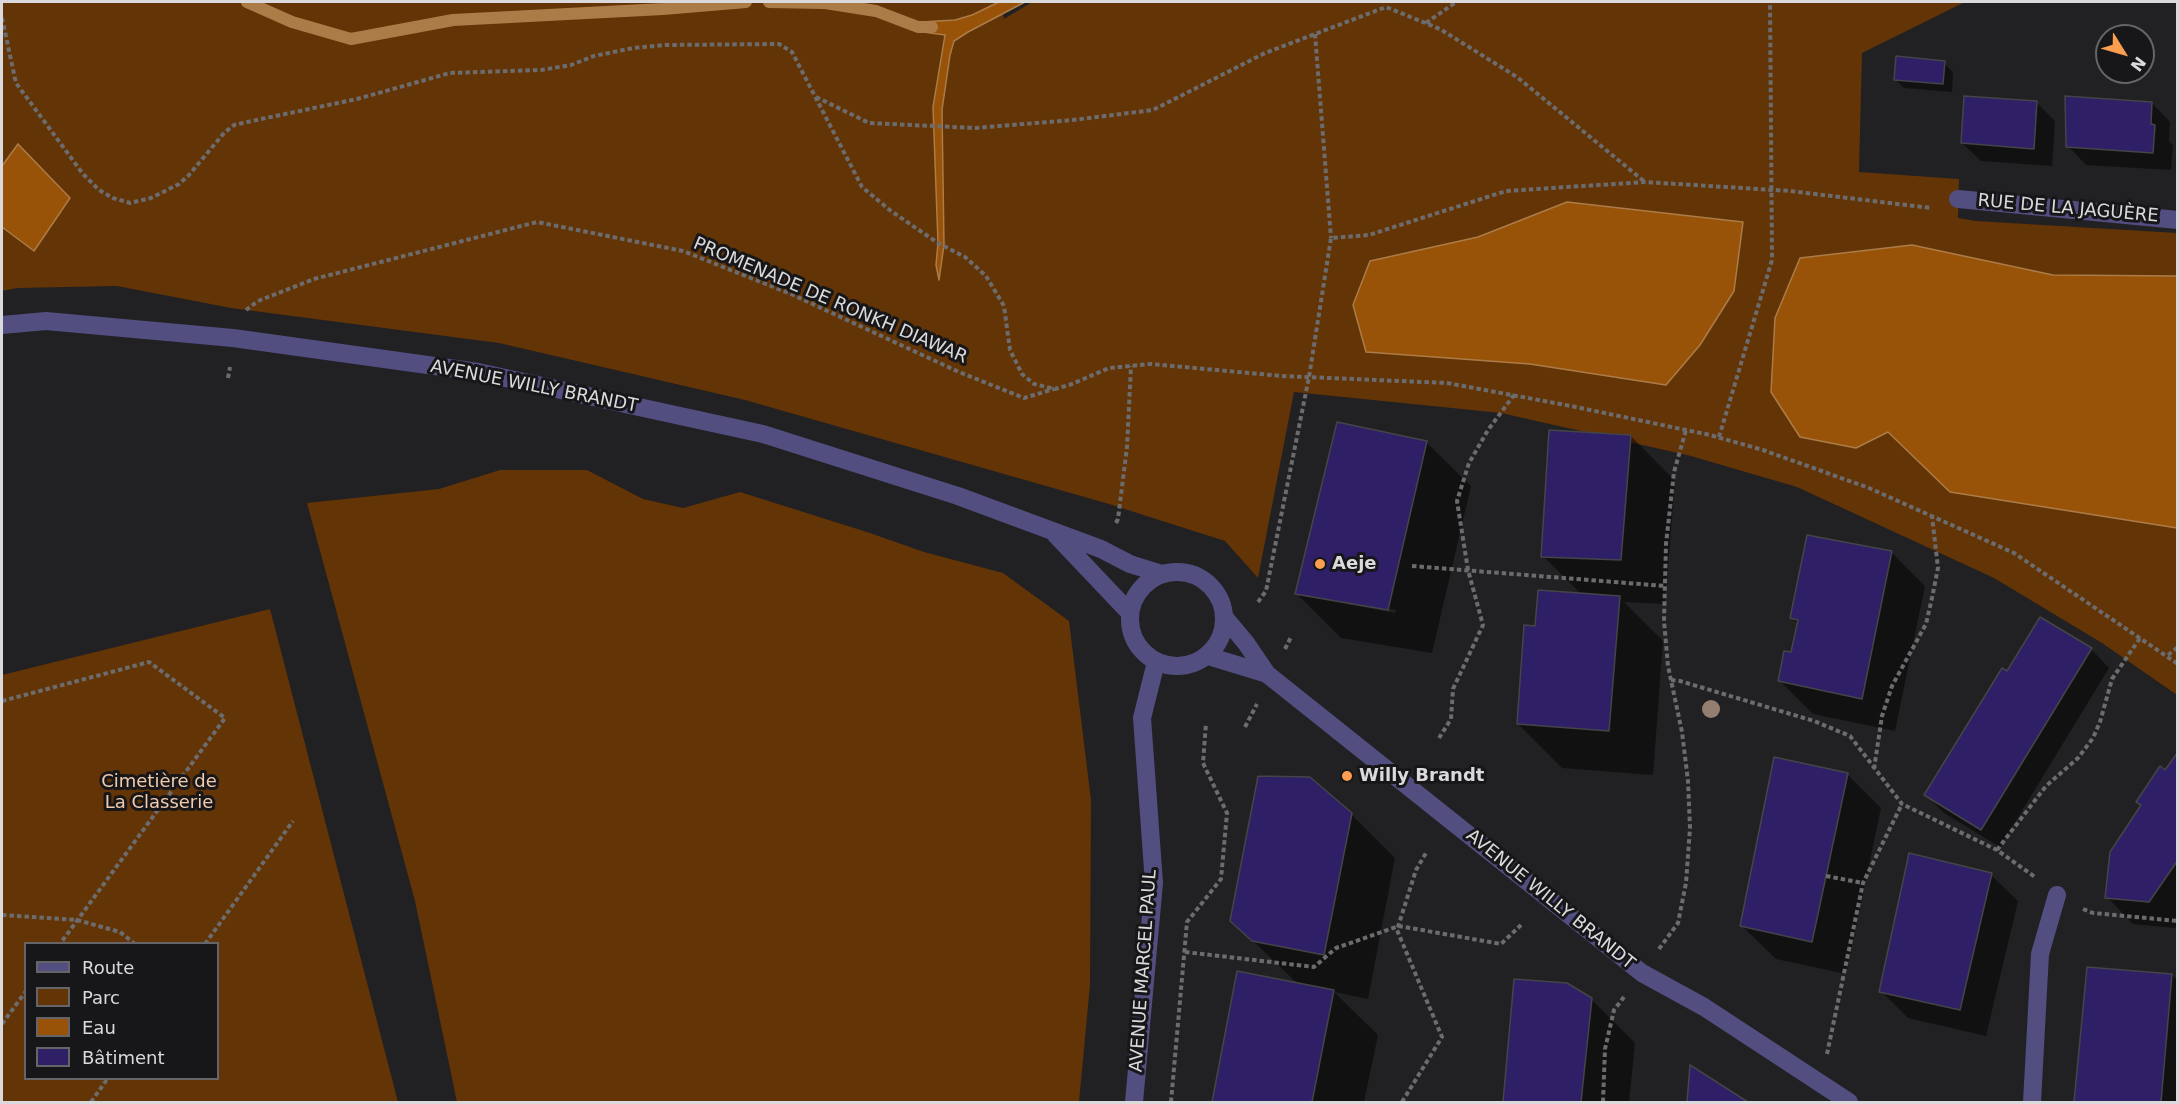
<!DOCTYPE html>
<html>
<head>
<meta charset="utf-8">
<style>
	body { margin:0 }
	#map { position:relative; width:2179px; height:1104px; overflow:hidden; background:#212023; font-family:"DejaVu Sans",sans-serif }
	canvas { display:block }
	.frame { position:absolute; inset:0; border:3px solid #dadadc; pointer-events:none }
	.legend { position:absolute; left:24px; top:942px; width:195px; height:138px; box-sizing:border-box; background:#17171a; border:2px solid #656568; margin:0; padding:8px 10px; list-style:none; font-size:18px; color:#dadadc }
	.legend li { display:flex; align-items:center; gap:12px; height:30px }
	.legend b { width:30px; border:2px solid #656568 }
	.north { position:absolute; left:2095px; top:24px; width:60px; height:60px; box-sizing:border-box; background:#17171a; border:2px solid #656568; border-radius:50%; rotate:127deg; font-size:16px; font-weight:700; line-height:24px; text-align:center; color:#dadadc }
	.north::after { content:''; display:block; margin:auto; width:21px; height:27px; background:#fb9e50; clip-path:polygon(50% 0,100% 100%,50% 72%,0 100%) }
</style>
</head>
<body>
<div id="map">
<canvas width="2179" height="1104"></canvas>
<div class="frame"></div>
<ul class="legend">
<li><b style="height:8px;background:#534e80"></b>Route</li>
<li><b style="height:16px;background:#633405"></b>Parc</li>
<li><b style="height:16px;background:#985309"></b>Eau</li>
<li><b style="height:16px;background:#2e1f67"></b>Bâtiment</li>
</ul>
<div class="north">N</div>
</div>
<script>
const ctx = document.querySelector('canvas').getContext('2d');
ctx.lineJoin = 'round';
function fillPath(path, color) { ctx.fillStyle = color; ctx.fill(path, 'evenodd'); }
const poly = rows => new Path2D(rows.map(r => 'M' + r).join(''));
function stroke(path, color, width, dash) { ctx.strokeStyle = color; ctx.lineWidth = width; ctx.lineCap = dash ? 'butt' : 'round'; ctx.setLineDash(dash || []); ctx.stroke(path); }
function drawText(font, color, halo, rows, align = 'center') {
  ctx.font = font + ' "DejaVu Sans",sans-serif'; ctx.lineWidth = 6; ctx.setLineDash([]); ctx.textBaseline = 'middle'; ctx.strokeStyle = halo; ctx.fillStyle = color; for (const [text, x, y, turn = 0] of rows) {
    ctx.save(); ctx.translate(x, y); ctx.rotate((+turn || 0) * Math.PI / 180); ctx.textAlign = isNaN(turn) ? turn : align; if (halo) ctx.strokeText(text, 0, 0); ctx.fillText(text, 0, 0); ctx.restore();
  }
}
const green = poly([
	[2,2,1001,2,1004,19,1032,2,1965,2,1862,53,1859,172,1959,179,1958,218,1976,221,2177,233,2177,695,2102,643,1994,578,1797,487,1691,456,1501,413,1294,392,1258,578,1225,541,1109,504,745,400,499,343,231,308,117,286,17,288,2,291],
	[500,470,587,470,643,499,683,508,740,492,870,533,924,552,1003,573,1069,621,1091,800,1090,985,1079,1102,457,1102,415,901,307,503,439,489],
	[270,609,398,1102,2,1102,2,675],
	[26,944,218,944,218,1078,26,1078]
]);
const water = poly([
	[999,2,1025,2,968,32,954,41,950,55,942,110,944,245,939,280,936,265,938,243,933,107,945,35,916,31,921,22,955,20,972,15,999,2],
	[18,144,70,198,34,251,2,227,2,166,18,144],
	[1567,202,1743,222,1734,291,1700,345,1666,385,1530,364,1366,352,1353,305,1370,261,1478,237,1567,202],
	[1912,245,2053,275,2177,276,2177,528,1950,492,1888,432,1856,448,1800,437,1771,392,1775,318,1800,258,1912,245]
]);
const shadow = poly([
	[1944,63,1953,72,1952,92,1904,88,1896,80],
	[2037,103,2055,121,2052,166,1981,161,1962,143],
	[2152,103,2170,122,2169,141,2173,145,2171,170,2086,165,2068,146],
	[1631,436,1675,481,1665,604,1624,602,1663,641,1653,775,1562,768,1518,724,1537,628,1581,594,1543,556],
	[1426,442,1471,486,1432,653,1341,638,1297,594],
	[1347,601,1396,610,1395,613,1347,604],
	[1808,537,1892,553,1925,586,1895,731,1813,714,1779,680,1792,653,1798,624,1792,618],
	[2091,649,2109,668,2000,847,1944,813,1926,795,2008,673],
	[2178,755,2178,925,2175,928,2133,924,2107,897,2166,772],
	[1847,774,1881,808,1846,974,1776,959,1742,926],
	[1351,814,1395,858,1368,999,1334,992,1378,1035,1364,1102,1213,1102,1238,973,1298,984,1231,920],
	[1991,875,2018,901,1986,1036,1908,1018,1881,991],
	[2088,968,2172,975,2178,981,2178,1102,2076,1102],
	[1515,980,1591,999,1635,1043,1629,1102,1505,1102],
	[1691,1067,1746,1102,1688,1102]
]);
const stream = poly([
	[247,2,292,22,351,39,453,20,663,9,746,2],
	[769,2,825,3,876,11,918,27,932,27]
]);
const building = poly([
	[1896,56,1945,61,1943,84,1894,80,1896,56],
	[1964,96,2037,101,2034,149,1961,143,1964,96],
	[2065,96,2152,102,2151,124,2155,125,2153,153,2066,147,2065,96],
	[1337,422,1427,441,1388,610,1295,594,1337,422],
	[1549,430,1631,435,1621,560,1541,557,1549,430],
	[1807,535,1892,551,1862,699,1778,681,1784,651,1791,652,1798,620,1790,618,1807,535],
	[1538,590,1620,596,1609,731,1517,724,1524,625,1535,626,1538,590],
	[2040,617,2092,648,1981,830,1924,795,2002,668,2007,671,2040,617],
	[2178,752,2178,860,2149,902,2105,898,2110,852,2141,805,2136,802,2160,766,2165,770,2178,752],
	[1774,757,1848,773,1812,942,1740,926,1774,757],
	[1258,776,1310,777,1352,813,1324,955,1252,941,1230,921,1258,776],
	[1909,853,1992,873,1960,1010,1879,992,1909,853],
	[2087,967,2172,974,2161,1102,2074,1102,2087,967],
	[1237,971,1334,990,1312,1102,1212,1102,1237,971],
	[1514,979,1567,983,1592,998,1581,1102,1503,1102,1514,979],
	[1690,1065,1748,1102,1687,1102,1690,1065]
]);
const path = poly([
	[2,18,16,83,83,174,99,190,113,198,130,203,151,198,179,184,189,175,224,133,234,125,247,122,357,99,450,73,541,70,571,65,594,56,633,48,665,45,779,44,792,52,862,187,891,211,938,243,965,257,986,276,1004,306,1010,350,1022,374,1034,384,1055,389,1072,384,1109,368,1151,364,1282,376,1447,383,1571,406,1710,435,1763,450,1869,488,2014,553,2178,664],
	[1426,23,1456,2],
	[1315,34,1331,238],
	[816,97,869,123,975,128,1073,120,1153,110,1265,53,1386,7,1440,29,1517,77,1645,182],
	[246,310,258,301,314,279,537,222,683,251,791,294,959,372,1024,398,1054,389],
	[228,378,230,367],
	[1719,437,1772,260,1770,2],
	[1116,523,1118,519,1127,447,1131,366],
	[1412,566,1665,586],
	[1258,602,1266,591,1309,377,1331,238,1369,235,1506,191,1645,182,1790,191,1931,208],
	[1285,649,1291,637],
	[2168,655,2178,647],
	[1671,680,1680,681,1814,721,1850,736,1902,804,1997,850,2035,877],
	[2,701,149,662,225,718,60,944],
	[1245,727,1257,704],
	[1439,738,1451,719,1453,689,1483,625,1468,570,1457,501,1469,463,1488,430,1514,395],
	[1874,769,1882,716,1892,686,1926,624,1932,598,1938,568,1932,516],
	[1997,850,2046,786,2078,758,2093,738,2100,722,2112,679,2140,638],
	[1826,876,1863,883],
	[2083,909,2093,913,2178,921],
	[2,915,77,920,120,932,135,944],
	[205,944,293,821],
	[1659,949,1678,923,1686,883,1690,828,1688,781,1682,732,1668,666,1664,621,1666,544,1674,472,1686,430],
	[1185,952,1314,967,1336,948,1399,926,1501,944,1521,925],
	[2,1024,26,991],
	[1827,1054,1863,883,1902,804],
	[91,1102,108,1078],
	[1171,1102,1187,922,1221,879,1227,813,1203,763,1206,723],
	[1402,1102,1442,1037,1397,930,1416,870,1426,853],
	[1603,1102,1605,1049,1614,1010,1624,997]
]);
const minor = poly([
	[1958,199,2178,220],
	[2,325,46,321,233,338,478,372,763,434,958,496,1101,549,1130,564,1162,574],
	[1055,534,1130,613],
	'1130 619a47 47 0 1 1 94 0a47 47 0 1 1-94 0Z',
	[1225,618,1246,643,1267,674,1642,973,1704,1007,1849,1102],
	[1208,656,1267,674],
	[1134,1102,1154,883,1142,718,1156,662],
	[2032,1102,2040,954,2057,895]
]);
const trees = [
	[1711,709]
];
const markers = [
	[1320,564,6,"#fb9e50"],
	[1347,776,6,"#fb9e50"]
];
const streetNames = [
	["RUE DE LA JAGUÈRE",2068,209,5],
	["PROMENADE DE RONKH DIAWAR",830,301,23],
	["AVENUE WILLY BRANDT",534,387,11],
	["AVENUE WILLY BRANDT",1550,900,39],
	["AVENUE MARCEL PAUL",1144,971,-86]
];
const poiNames = [
	["Aeje",1332,564],
	["Willy Brandt",1359,776]
];
const parkNames = [
	["Cimetière de",159,782],
	["La Classerie",159,803]
];
fillPath(green, '#633405');
fillPath(water, '#985309');
stroke(water, '#ac7c48', 1.5);
fillPath(shadow, '#0007');
stroke(stream, '#ac7c48', 12);
fillPath(building, '#2e1f67');
stroke(building, '#454548', 1.5);
stroke(path, '#6c6c6e', 4, [4.5, 3]);
stroke(minor, '#534e80', 18);
ctx.fillStyle = '#947e6f';
for (const [x, y] of trees) { ctx.beginPath(); ctx.arc(x, y, 9, 0, 2 * Math.PI); ctx.fill(); }
for (const [x, y, r, color] of markers) { const dot = new Path2D(); dot.arc(x, y, r, 0, 2 * Math.PI); ctx.fillStyle = color; ctx.fill(dot); stroke(dot, '#17171a', 2); }
drawText('18px', '#dadadc', '#17171a', streetNames);
drawText('bold 18px', '#dadadc', '#17171a', poiNames, 'left');
drawText('18px', '#f2cbad', '#17171a', parkNames);
</script>
</body>
</html>
